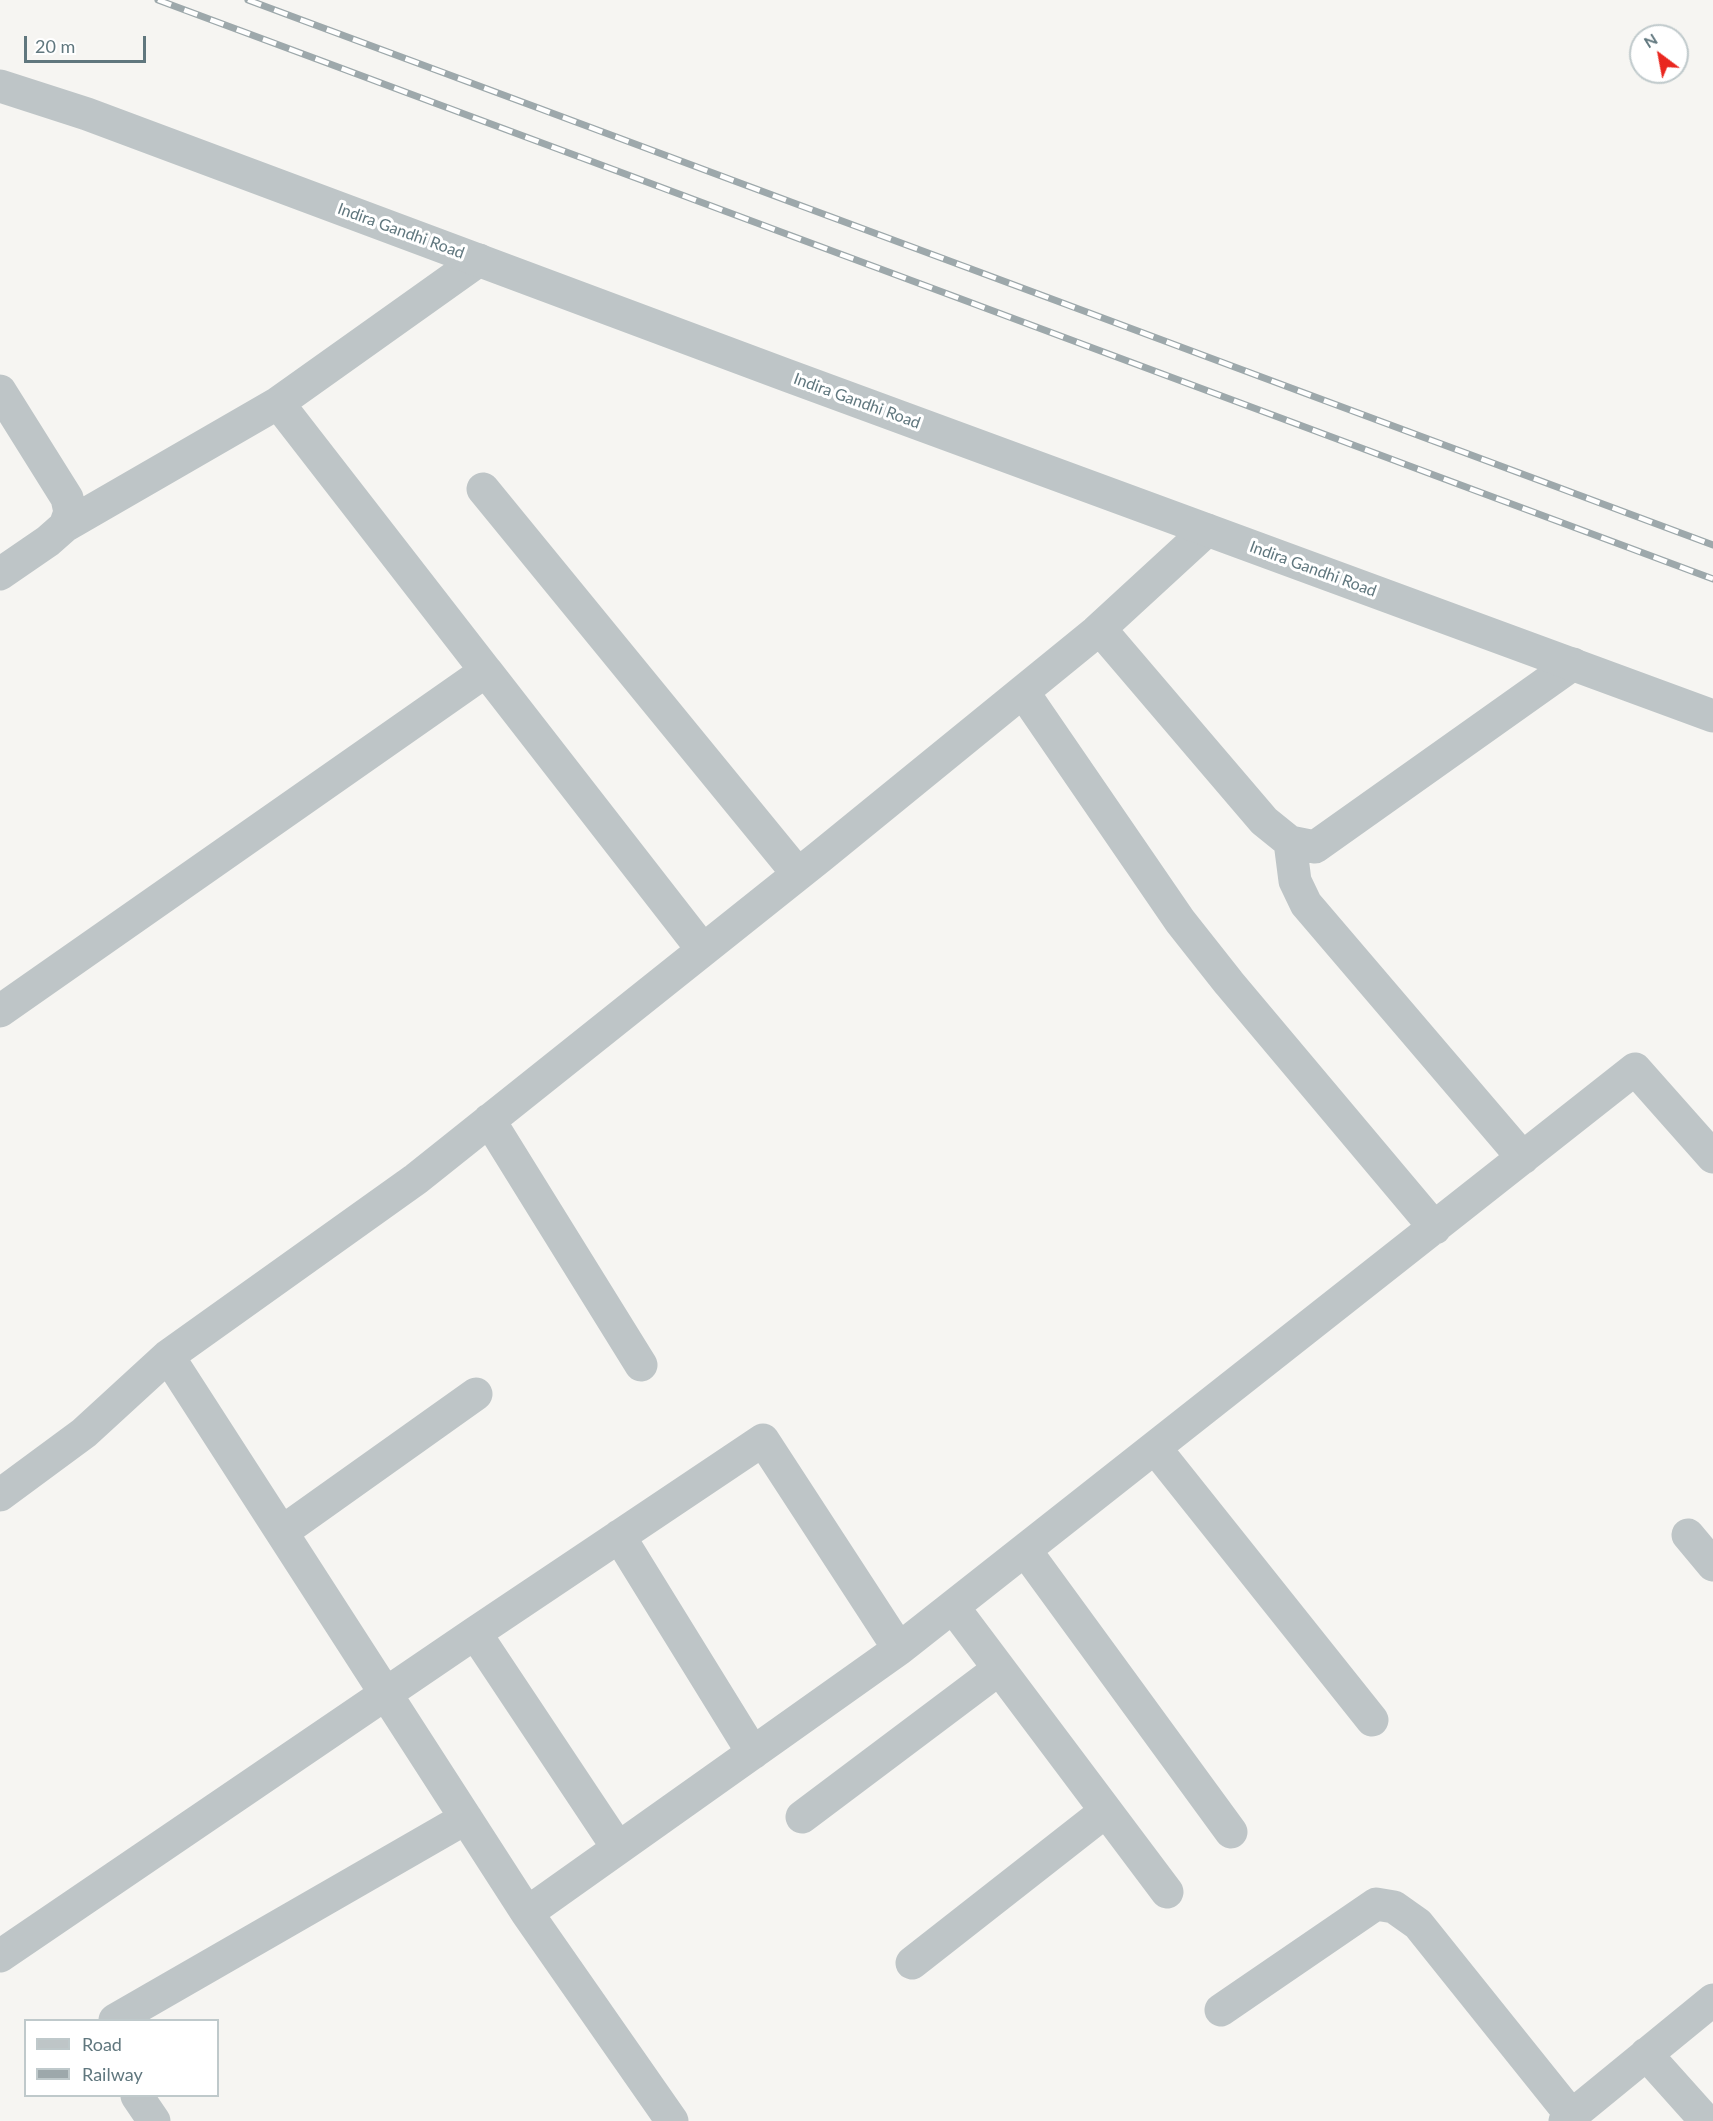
<!DOCTYPE html>
<html>
<head>
<meta charset="utf-8">
<style>
	body { margin:0 }
	#map { position:relative; width:1713px; height:2121px; overflow:hidden; background:#f6f5f2; font-family:Lato,sans-serif }
	canvas { display:block }
	.legend { position:absolute; left:24px; top:2019px; width:195px; height:78px; box-sizing:border-box; background:#fff; border:2px solid #bfc9cb; margin:0; padding:8px 10px; list-style:none; font-size:18px; color:#60777e }
	.legend li { display:flex; align-items:center; gap:12px; height:30px }
	.legend b { width:30px; border:2px solid #bfc9cb }
	.north { position:absolute; left:1629px; top:24px; width:60px; height:60px; box-sizing:border-box; background:#fff; border:2px solid #bfc9cb; border-radius:50%; rotate:328deg; font-size:16px; font-weight:700; line-height:24px; text-align:center; color:#60777e }
	.north::after { content:''; display:block; margin:auto; width:21px; height:27px; background:#e9271f; clip-path:polygon(50% 0,100% 100%,50% 72%,0 100%) }
	.scale { position:absolute; left:24px; top:36px; width:122px; height:27px; box-sizing:border-box; border:3px solid #60777e; border-top:0; padding-left:8px; font-size:18px; line-height:21px; white-space:nowrap; color:#60777e; -webkit-text-stroke:4px #fff; paint-order:stroke }
</style>
</head>
<body>
<div id="map">
<canvas width="1713" height="2121"></canvas>
<ul class="legend">
<li><b style="height:8px;background:#bec5c7"></b>Road</li>
<li><b style="height:8px;background:#9da8ab"></b>Railway</li>
</ul>
<div class="north">N</div>
<div class="scale">20 m</div>
</div>
<script>
const ctx = document.querySelector('canvas').getContext('2d');
ctx.lineJoin = 'round';
const poly = rows => new Path2D(rows.map(r => 'M' + r).join(''));
function stroke(path, color, width, dash) { ctx.strokeStyle = color; ctx.lineWidth = width; ctx.lineCap = dash ? 'butt' : 'round'; ctx.setLineDash(dash || []); ctx.stroke(path); }
function drawText(font, color, halo, rows, align = 'center') {
  ctx.font = font + ' Lato,sans-serif'; ctx.lineWidth = 6; ctx.setLineDash([]); ctx.textBaseline = 'middle'; ctx.strokeStyle = halo; ctx.fillStyle = color; for (const [text, x, y, turn = 0] of rows) {
    ctx.save(); ctx.translate(x, y); ctx.rotate((+turn || 0) * Math.PI / 180); ctx.textAlign = isNaN(turn) ? turn : align; if (halo) ctx.strokeText(text, 0, 0); ctx.fillText(text, 0, 0); ctx.restore();
  }
}
const minor = poly([
	[0,391,67,498,70,512,65,526,48,541,0,574],
	[483,489,798,874],
	[65,526,278,403],
	[1100,629,1264,821,1290,842,1315,847,1573,664],
	[486,671,703,950],
	[1023,692,1180,921,1229,983,1435,1228],
	[1290,842,1295,881,1306,904,1523,1158],
	[0,1011,486,671,278,403,479,260],
	[489,1120,641,1365],
	[168,1356,527,1913,672,2121],
	[1155,1448,1372,1720],
	[0,1495,84,1433,168,1356,416,1179,821,856,1096,632,1207,530],
	[282,1532,476,1394],
	[1688,1535,1713,1565],
	[619,1536,753,1753],
	[1025,1550,1231,1832],
	[953,1607,1167,1892],
	[475,1633,618,1848],
	[802,1817,999,1669],
	[527,1913,899,1649,1635,1069,1713,1157],
	[0,1956,475,1633,763,1440,899,1649],
	[912,1963,1106,1811],
	[1221,2010,1376,1904,1394,1907,1418,1924,1572,2116],
	[115,2020,466,1818],
	[1646,2054,1706,2121],
	[137,2096,154,2121],
	[1565,2121,1713,2000]
]);
const tertiary = poly([
	[0,86,87,114,786,375,1713,716]
]);
const rail = poly([
	[158,0,1713,579],
	[248,0,1713,545]
]);
const streetNames = [
	["Indira Gandhi Road",401,231,20],
	["Indira Gandhi Road",857,401,20],
	["Indira Gandhi Road",1313,569,20]
];
stroke(minor, '#bec5c7', 33);
stroke(tertiary, '#bec5c7', 33);
stroke(rail, '#9da8ab', 7);
stroke(rail, '#fff', 4.5, [14]);
drawText('16px', '#60777e', '#fff', streetNames);
</script>
</body>
</html>
